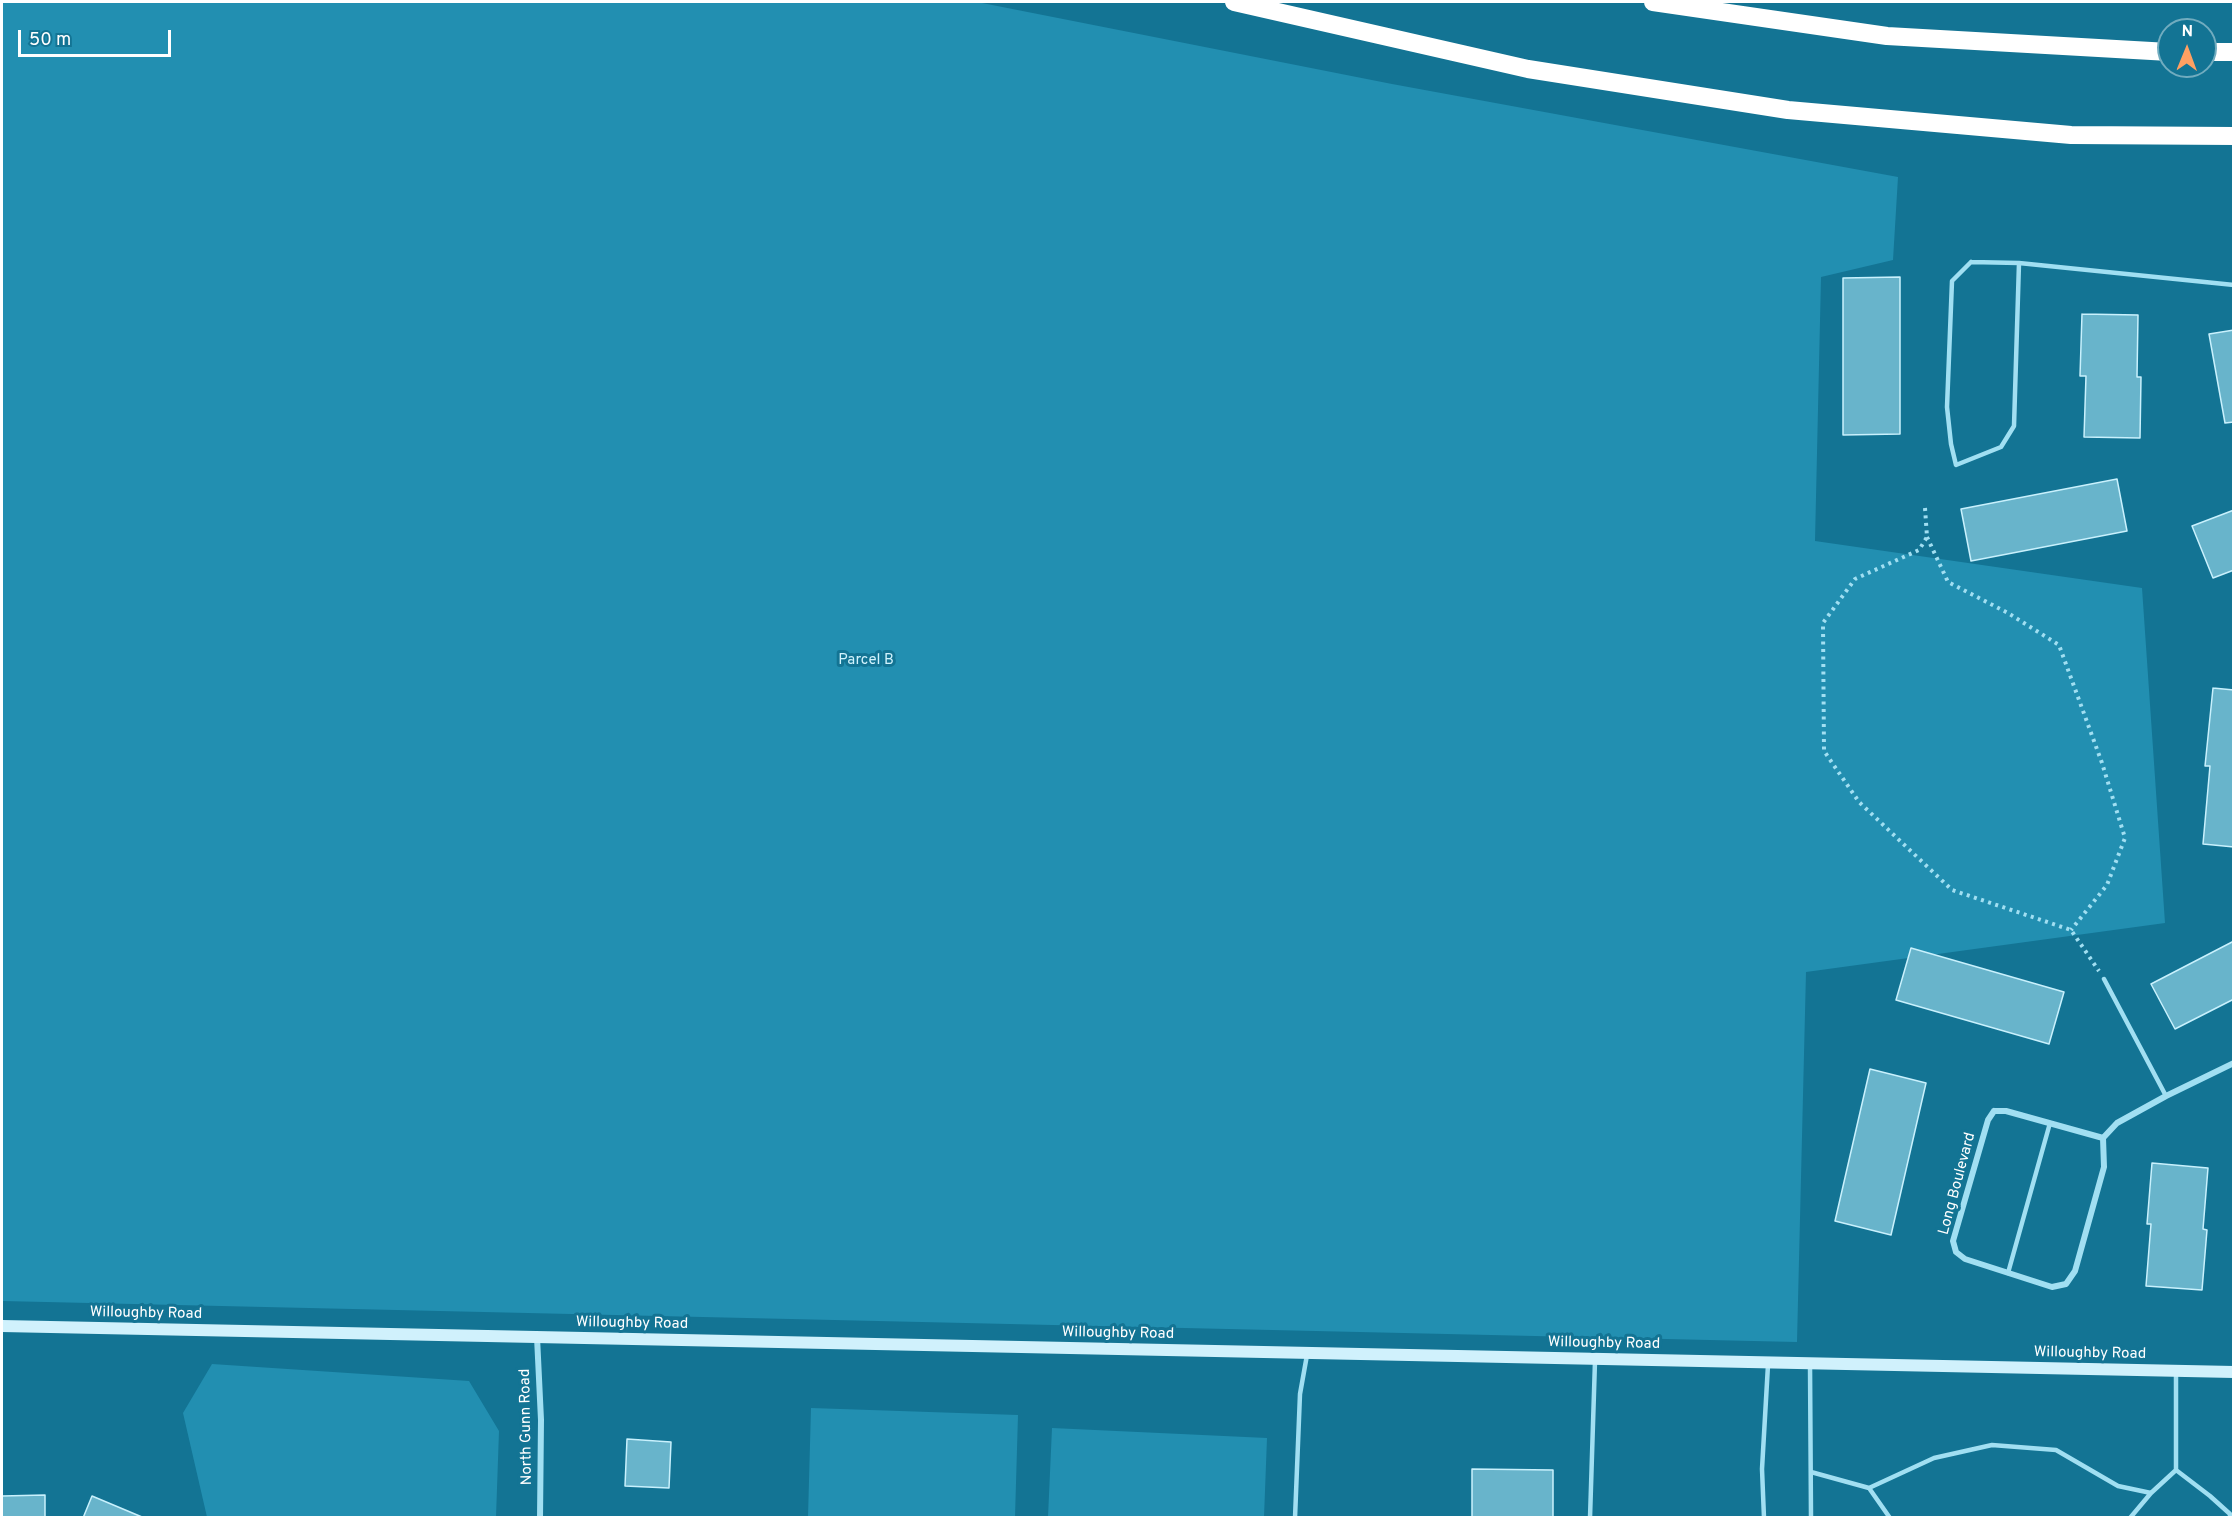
<!DOCTYPE html>
<html>
<head>
<meta charset="utf-8">
<style>
	body { margin:0 }
	#map { position:relative; width:2235px; height:1519px; overflow:hidden; background:#137494; font-family:Overpass,sans-serif }
	canvas { display:block }
	.frame { position:absolute; inset:0; border:3px solid #fff; pointer-events:none }
	.north { position:absolute; left:2157px; top:18px; width:60px; height:60px; box-sizing:border-box; background:#137494; border:2px solid #71acbf; border-radius:50%; rotate:1deg; font-size:16px; font-weight:700; line-height:24px; text-align:center; color:#fff }
	.north::after { content:''; display:block; margin:auto; width:21px; height:27px; background:#ffa062; clip-path:polygon(50% 0,100% 100%,50% 72%,0 100%) }
	.scale { position:absolute; left:18px; top:30px; width:153px; height:27px; box-sizing:border-box; border:3px solid #fff; border-top:0; padding-left:8px; font-size:18px; line-height:21px; white-space:nowrap; color:#fff; -webkit-text-stroke:4px #137494; paint-order:stroke }
</style>
</head>
<body>
<div id="map">
<canvas width="2235" height="1519"></canvas>
<div class="frame"></div>
<div class="north">N</div>
<div class="scale">50 m</div>
</div>
<script>
const ctx = document.querySelector('canvas').getContext('2d');
ctx.lineJoin = 'round';
function fillPath(path, color) { ctx.fillStyle = color; ctx.fill(path, 'evenodd'); }
const poly = rows => new Path2D(rows.map(r => 'M' + r).join(''));
function stroke(path, color, width, dash) { ctx.strokeStyle = color; ctx.lineWidth = width; ctx.lineCap = dash ? 'butt' : 'round'; ctx.setLineDash(dash || []); ctx.stroke(path); }
function drawText(font, color, halo, rows, align = 'center') {
  ctx.font = font + ' Overpass,sans-serif'; ctx.lineWidth = 6; ctx.setLineDash([]); ctx.textBaseline = 'middle'; ctx.strokeStyle = halo; ctx.fillStyle = color; for (const [text, x, y, turn = 0] of rows) {
    ctx.save(); ctx.translate(x, y); ctx.rotate((+turn || 0) * Math.PI / 180); ctx.textAlign = isNaN(turn) ? turn : align; if (halo) ctx.strokeText(text, 0, 0); ctx.fillText(text, 0, 0); ctx.restore();
  }
}
const green = poly([
	[2,2,977,2,1392,84,1898,177,1893,260,1821,277,1815,541,2142,588,2165,923,1806,972,1797,1342,2,1301],
	[212,1364,469,1381,499,1431,496,1517,207,1517,183,1413],
	[811,1408,1018,1415,1015,1517,808,1517],
	[1052,1428,1267,1438,1264,1517,1048,1517]
]);
const building = poly([
	[1900,277,1900,434,1843,435,1843,278,1900,277],
	[2082,314,2138,315,2137,377,2141,377,2140,438,2084,437,2086,376,2080,376,2082,314],
	[2234,330,2234,422,2225,423,2209,334,2234,330],
	[2117,479,2127,531,1971,561,1961,509,2117,479],
	[2234,510,2234,570,2213,578,2192,526,2234,510],
	[2213,688,2234,690,2234,847,2203,844,2210,766,2205,766,2213,688],
	[2234,941,2234,999,2175,1029,2151,984,2234,941],
	[1911,948,2064,992,2049,1044,1896,1000,1911,948],
	[1870,1069,1926,1083,1891,1235,1835,1221,1870,1069],
	[2152,1163,2208,1168,2203,1229,2207,1230,2202,1290,2146,1286,2151,1224,2147,1224,2152,1163],
	[627,1439,671,1442,669,1488,625,1486,627,1439],
	[1472,1469,1553,1470,1553,1518,1472,1518,1472,1469],
	[45,1495,45,1518,2,1518,2,1496,45,1495],
	[92,1496,142,1517,142,1518,83,1518,92,1496]
]);
const path = poly([
	[1925,508,1927,537,1919,550,1855,579,1823,623,1824,751,1859,802,1952,890,2071,930,2099,971],
	[1927,537,1948,582,2008,613,2059,645,2102,763,2125,838,2107,885,2071,930]
]);
const lane = poly([
	[1971,262,2019,263,2014,426,2001,447,1956,465,1951,444,1947,407,1952,281,1971,262],
	[2019,263,2234,285],
	[2104,979,2166,1096],
	[2008,1273,2050,1123],
	[1810,1364,1811,1518],
	[2176,1373,2176,1470,2210,1496,2230,1514,2230,1518],
	[1811,1472,1869,1488,1890,1518],
	[1869,1488,1934,1458,1992,1445,2056,1450,2118,1486,2151,1493],
	[1295,1518,1300,1394,1307,1355],
	[1590,1518,1595,1361],
	[1764,1518,1762,1469,1768,1365],
	[2130,1518,2151,1493,2176,1470]
]);
const street = poly([
	[1994,1111,2006,1111,2103,1138,2104,1167,2075,1271,2066,1284,2052,1287,1965,1259,1956,1252,1953,1241,1988,1120,1994,1111],
	[2103,1138,2117,1123,2166,1096,2234,1063],
	[537,1337,541,1420,540,1518]
]);
const secondary = poly([
	[2,1326,2234,1372]
]);
const highway = poly([
	[1234,2,1528,69,1788,110,2071,135,2234,136],
	[1653,2,1887,36,2169,52],
	[2205,52,2234,52]
]);
const parkNames = [
	["Parcel B",866,661]
];
const streetNames = [
	["Long Boulevard",1958,1184,-75],
	["Willoughby Road",146,1314,1],
	["Willoughby Road",632,1324,1],
	["Willoughby Road",1118,1334,1],
	["Willoughby Road",1604,1344,1],
	["Willoughby Road",2090,1354,1],
	["North Gunn Road",527,1427,-91]
];
fillPath(green, '#228fb1');
fillPath(building, '#68b4cb');
stroke(building, '#c9f1fd', 1.5);
stroke(path, '#a1dff2', 4, [3, 4.5]);
stroke(lane, '#a1dff2', 4.5);
stroke(street, '#a1dff2', 6);
stroke(secondary, '#d0f1fc', 12);
stroke(highway, '#fff', 18);
drawText('15px', '#d1f3fd', '#137494', parkNames);
drawText('15px', '#fff', '#137494', streetNames);
</script>
</body>
</html>
